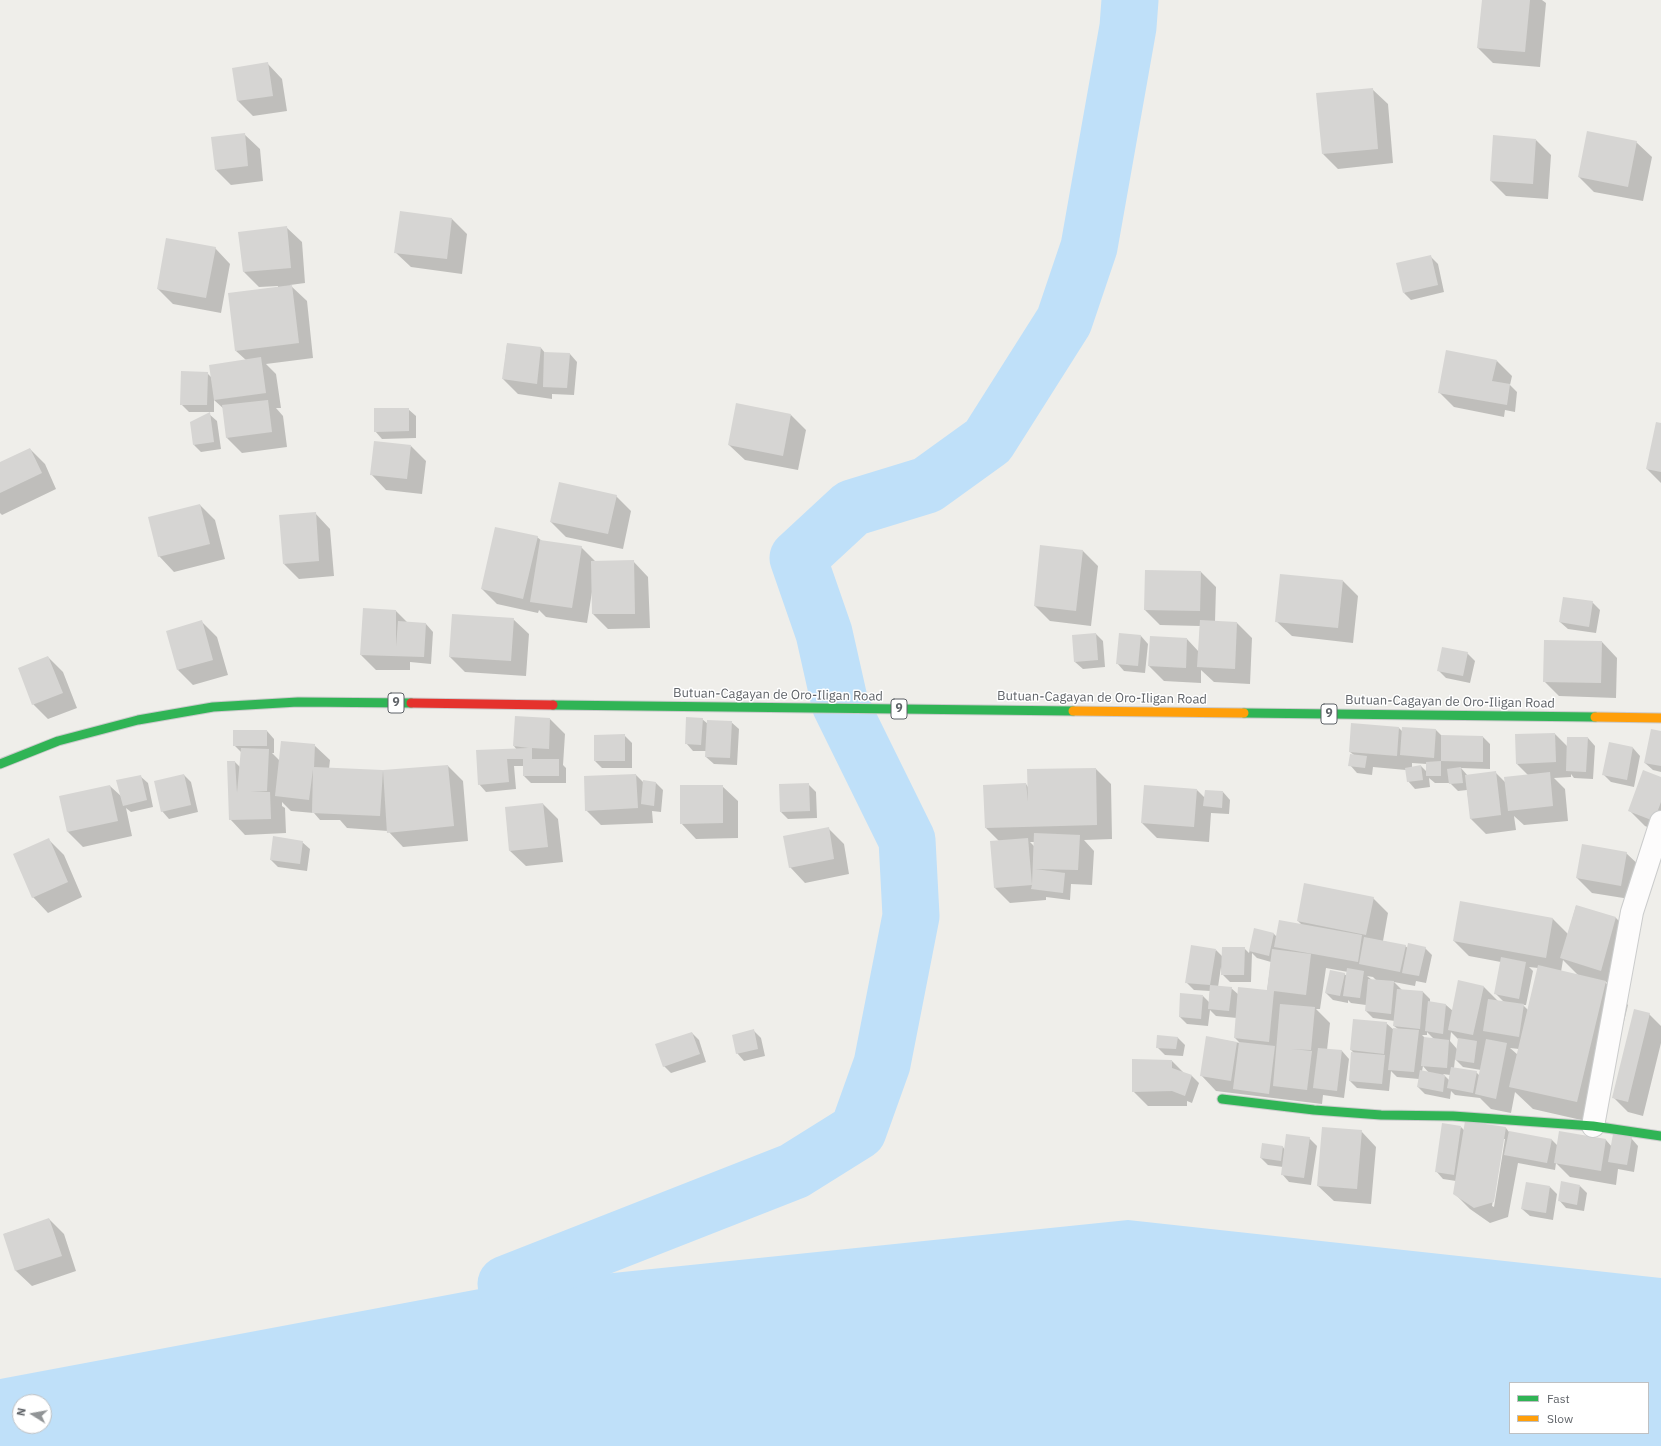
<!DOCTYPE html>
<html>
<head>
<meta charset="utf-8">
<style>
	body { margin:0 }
	#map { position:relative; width:1661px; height:1446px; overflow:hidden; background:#efeeea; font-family:"IBM Plex Sans",sans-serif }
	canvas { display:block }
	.legend { position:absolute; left:1509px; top:1382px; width:140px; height:52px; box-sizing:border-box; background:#fff; border:1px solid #bfc1c3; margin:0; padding:5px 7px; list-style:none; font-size:12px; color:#5f6368 }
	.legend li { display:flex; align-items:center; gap:8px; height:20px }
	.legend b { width:20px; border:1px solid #bfc1c3 }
	.north { position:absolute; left:12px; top:1394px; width:40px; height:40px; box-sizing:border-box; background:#fff; border:1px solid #bfc1c3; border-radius:50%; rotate:281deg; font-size:11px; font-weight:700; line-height:16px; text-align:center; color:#5f6368 }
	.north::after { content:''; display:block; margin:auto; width:14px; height:18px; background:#919496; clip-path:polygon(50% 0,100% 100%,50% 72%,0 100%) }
</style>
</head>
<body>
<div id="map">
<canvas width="1661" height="1446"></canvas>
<ul class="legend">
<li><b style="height:5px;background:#30b455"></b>Fast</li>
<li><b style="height:5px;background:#ff9f0a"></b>Slow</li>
</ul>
<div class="north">N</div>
</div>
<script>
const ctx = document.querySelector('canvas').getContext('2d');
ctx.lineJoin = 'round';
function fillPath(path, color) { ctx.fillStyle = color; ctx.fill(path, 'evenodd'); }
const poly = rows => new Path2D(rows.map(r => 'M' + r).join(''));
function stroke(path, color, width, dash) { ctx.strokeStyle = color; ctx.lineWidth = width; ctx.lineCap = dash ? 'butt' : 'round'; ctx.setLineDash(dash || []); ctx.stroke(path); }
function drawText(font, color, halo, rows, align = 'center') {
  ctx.font = font + ' "IBM Plex Sans",sans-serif'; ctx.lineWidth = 3; ctx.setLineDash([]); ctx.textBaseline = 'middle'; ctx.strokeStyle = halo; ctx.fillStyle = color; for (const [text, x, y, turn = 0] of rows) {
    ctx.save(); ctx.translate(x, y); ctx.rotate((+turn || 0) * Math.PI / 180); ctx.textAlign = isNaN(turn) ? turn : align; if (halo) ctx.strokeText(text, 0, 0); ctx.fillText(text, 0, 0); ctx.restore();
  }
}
const water = poly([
	[1128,1220,1661,1278,1661,1446,0,1446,0,1379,506,1284],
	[1510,1383,1648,1383,1648,1433,1510,1433],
	[20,1402,44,1402,44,1426,20,1426]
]);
const shadow = poly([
	[1483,0,1542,0,1546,3,1540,67,1493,63,1478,48],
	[267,63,282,79,287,111,253,116,238,101,233,69],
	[1372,89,1388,104,1393,163,1338,169,1323,154],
	[244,134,260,149,263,181,231,185,216,170],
	[1536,140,1551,155,1548,199,1506,196,1491,181],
	[1636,142,1652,157,1643,201,1594,192,1579,177],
	[452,219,467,234,462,274,411,267,395,252],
	[286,227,302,242,305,283,290,285,307,301,313,358,266,364,276,374,281,408,276,408,283,416,287,447,242,453,227,438,224,409,214,400,214,412,189,412,181,404,207,373,211,377,246,360,236,351,278,287,278,286,259,287,244,272,239,233],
	[215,248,230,264,221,313,173,304,158,289],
	[1430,256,1438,264,1444,292,1411,300,1404,293],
	[507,344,541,348,546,354,570,354,577,362,574,395,552,394,552,399,518,394,503,379],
	[1497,361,1512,376,1510,385,1517,392,1515,412,1505,410,1504,417,1454,407,1439,392],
	[408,409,416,416,416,438,382,439,375,431],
	[209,414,217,421,221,449,201,452,194,445],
	[791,415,806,430,798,470,745,460,729,445],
	[1661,424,1661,483,1647,469],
	[411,446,426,461,422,494,386,490,371,474],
	[30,449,45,464,56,489,2,515,0,513,0,463],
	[616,496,631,511,623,549,566,537,551,522],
	[200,505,215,520,225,559,174,572,159,556],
	[315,513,330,529,334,576,299,579,284,564],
	[537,537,542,541,581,547,596,562,633,561,648,577,650,628,608,629,593,614,592,592,587,623,546,617,539,610,538,613,497,604,482,589],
	[1041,546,1083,551,1098,566,1091,626,1050,621,1035,606],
	[1146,571,1201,572,1216,587,1215,622,1237,623,1252,638,1250,684,1214,682,1201,670,1201,683,1164,681,1149,666,1187,639,1199,652,1200,626,1160,625,1145,610],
	[1343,581,1358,596,1353,643,1292,636,1276,621],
	[1592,602,1600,610,1596,633,1568,629,1560,622],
	[396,611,408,623,426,624,433,632,431,664,410,662,410,670,376,670,361,655],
	[513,619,529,634,526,676,465,672,450,657],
	[202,622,217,637,228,675,193,685,178,670],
	[1096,634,1103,641,1105,667,1083,669,1075,662],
	[1120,634,1141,636,1148,644,1145,673,1124,671,1117,663],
	[1545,641,1602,642,1617,658,1616,698,1559,696,1544,681],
	[1467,653,1475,661,1470,683,1446,678,1438,670],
	[48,657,63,672,77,708,48,719,33,704],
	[550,719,565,734,563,765,566,768,566,783,531,783,524,776,524,766,514,766,516,789,486,792,479,784,517,750,514,746],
	[702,719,708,724,731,722,739,729,737,765,714,764,706,757,707,751,693,751,686,743],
	[1399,728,1402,731,1403,728,1436,730,1442,736,1483,737,1490,744,1490,769,1461,768,1468,776,1495,772,1506,783,1528,775,1517,764,1555,734,1568,747,1588,738,1595,746,1593,779,1574,778,1571,774,1571,777,1554,778,1565,789,1568,821,1524,825,1514,816,1516,830,1486,834,1471,819,1467,790,1458,791,1450,783,1435,783,1429,778,1430,787,1415,789,1408,781,1406,770,1373,767,1372,775,1357,773,1350,765,1354,755,1350,752],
	[1412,763,1427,764,1427,772,1421,766,1412,768],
	[267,731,274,739,274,753,272,753,280,761,314,745,330,760,329,769,383,771,448,766,463,781,468,841,403,847,388,831,347,828,340,820,320,820,314,813,291,811,282,802,282,806,285,808,286,833,245,835,230,819,228,762,235,762,240,767,242,753,234,745],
	[1661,732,1661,772,1653,770,1645,763],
	[624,735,632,743,632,768,602,768,595,761],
	[1610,743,1633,748,1640,756,1634,787,1611,782,1604,775],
	[1096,769,1111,784,1112,839,1084,840,1094,851,1092,885,1071,884,1070,900,1046,897,1046,900,1010,903,995,888,999,841,986,828,1026,784,1028,787],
	[1030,842,1035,842,1035,847],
	[184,775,191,782,198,812,169,819,162,811],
	[636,775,644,783,644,781,656,783,663,790,661,812,652,811,653,823,601,825,586,810],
	[140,776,148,783,153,807,131,812,126,808,132,836,83,847,68,832,60,797,110,786,122,797],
	[1661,778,1661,833,1645,826,1630,811],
	[808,784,816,792,817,818,788,819,781,812],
	[722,786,738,801,738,838,696,839,681,823],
	[1197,790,1205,798,1223,792,1230,800,1229,814,1211,813,1209,842,1157,838,1142,823],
	[543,804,558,819,563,862,526,866,510,851],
	[829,829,844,844,849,874,805,883,790,867],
	[48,839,64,855,82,897,48,913,33,897],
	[302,842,310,849,307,871,278,867,271,860],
	[1626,853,1642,868,1636,900,1592,893,1577,878],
	[1373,898,1388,913,1383,941,1405,946,1408,948,1425,948,1432,955,1426,983,1416,981,1415,986,1394,982,1402,990,1423,992,1430,999,1430,1002,1446,1005,1453,1011,1459,981,1484,987,1499,1002,1504,1002,1495,993,1501,962,1469,956,1454,941,1461,903,1553,919,1568,934,1576,906,1616,918,1631,933,1616,985,1605,982,1628,1005,1599,1124,1533,1109,1515,1092,1511,1113,1491,1109,1480,1098,1455,1095,1451,1091,1450,1099,1425,1094,1418,1087,1419,1079,1397,1077,1391,1071,1389,1091,1357,1088,1350,1081,1354,1053,1351,1050,1386,1023,1394,1030,1398,1029,1394,1026,1395,1021,1373,1018,1366,1011,1366,1005,1351,1003,1348,1000,1348,1003,1333,1000,1326,993,1344,974,1347,976,1348,972,1326,968,1320,1009,1316,1009,1330,1023,1327,1050,1342,1051,1349,1059,1344,1098,1323,1095,1322,1104,1216,1091,1201,1075,1207,1037,1240,1043,1235,1038,1237,1018,1216,1016,1210,1010,1208,1026,1187,1024,1180,1017,1203,996,1209,1002,1210,991,1194,990,1187,983,1216,950,1223,957,1244,948,1249,953,1255,929,1274,934,1277,937,1303,926,1298,921],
	[1252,953,1257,958,1271,962,1267,991,1239,995,1231,988,1218,987,1221,967,1222,974,1230,982,1251,982],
	[1563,960,1579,976,1561,972],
	[1529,967,1538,968,1528,1010,1523,1005,1526,1005,1533,971],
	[1367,976,1373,977,1377,981,1372,980],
	[1427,1032,1434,1039,1425,1038,1422,1035,1427,1035],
	[1451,1032,1459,1040,1457,1049,1450,1041],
	[1510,1048,1519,1049,1518,1055],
	[1455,1059,1463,1067,1481,1070,1479,1075,1476,1072,1454,1068],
	[1423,1066,1429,1073,1422,1071],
	[1443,1074,1450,1075,1449,1080],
	[1649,1014,1661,1026,1661,1043,1643,1116,1628,1112,1613,1097],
	[753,1030,761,1038,765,1056,744,1061,737,1053],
	[692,1033,699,1040,706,1062,671,1073,664,1066],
	[1177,1037,1185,1045,1183,1056,1165,1055,1157,1047],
	[1172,1061,1184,1073,1192,1076,1199,1083,1192,1103,1187,1101,1187,1106,1148,1106,1133,1091],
	[1461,1127,1464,1130,1506,1128,1509,1132,1552,1140,1558,1146,1606,1140,1612,1147,1631,1138,1638,1146,1634,1172,1618,1169,1616,1185,1570,1177,1556,1163,1555,1170,1518,1163,1508,1217,1490,1223,1470,1209,1455,1194,1456,1181,1443,1179,1436,1171],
	[1503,1139,1505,1139,1494,1207,1492,1206],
	[1361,1131,1376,1147,1371,1204,1334,1201,1318,1186],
	[1309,1138,1317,1146,1311,1185,1289,1182,1282,1174,1283,1167,1268,1165,1261,1158,1263,1145,1283,1147,1285,1150],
	[1580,1186,1587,1193,1584,1211,1566,1208,1559,1200],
	[1550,1187,1557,1194,1553,1220,1530,1216,1522,1209],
	[49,1219,64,1234,76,1271,32,1286,16,1271,4,1234]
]);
const river = poly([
	[506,1284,794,1171,858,1131,882,1064,911,916,907,840,840,704,824,633,798,558,852,508,927,485,988,441,1064,321,1089,247,1128,27,1130,0]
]);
const building = poly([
	[1482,0,1530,0,1525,52,1477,48],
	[268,62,273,96,237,101,232,68],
	[1373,88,1378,149,1322,154,1316,93],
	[1587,131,1637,141,1628,187,1578,177],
	[245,133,248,166,215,170,211,137],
	[1493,135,1536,139,1533,184,1490,181],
	[400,211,452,218,447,259,394,253],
	[287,226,291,268,243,272,238,232],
	[166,238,216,247,206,298,157,289],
	[1431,255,1438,285,1403,293,1396,263],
	[292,285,299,343,235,351,228,293],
	[507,343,541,347,537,384,502,379],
	[1446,350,1497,360,1492,381,1510,384,1507,405,1438,393],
	[544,352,570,353,567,388,543,387],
	[261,357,266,393,214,400,209,365],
	[181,371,208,372,207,405,180,405],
	[268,400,272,432,226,438,222,405],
	[736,403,791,414,783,456,728,445],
	[374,408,409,408,409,431,374,432],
	[210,412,214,442,193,445,190,422],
	[1656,422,1661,423,1661,472,1646,469],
	[374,441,411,445,407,479,370,475],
	[30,448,42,473,0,493,0,462],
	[559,482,617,495,608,534,550,522],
	[200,504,210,544,158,557,148,517],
	[316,512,319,561,283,564,279,515],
	[495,527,538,536,523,599,481,589],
	[540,540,582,546,572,608,530,602],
	[1040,545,1083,550,1076,611,1034,606],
	[634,560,635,614,592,614,591,561],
	[1145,570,1201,571,1200,611,1144,610],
	[1280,574,1343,580,1338,628,1275,622],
	[1563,597,1593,601,1589,627,1559,622],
	[363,608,396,610,396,647,398,621,426,623,424,657,360,655],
	[452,614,514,618,511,661,449,657],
	[202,620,213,660,177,670,166,631],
	[1200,620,1237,622,1235,669,1197,667],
	[1096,633,1098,660,1074,662,1072,635],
	[1119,633,1141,635,1138,666,1116,664],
	[1150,636,1187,638,1186,668,1148,666],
	[1544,640,1602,641,1601,683,1543,682],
	[1442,647,1468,652,1463,676,1437,671],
	[48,656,63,693,32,705,18,668],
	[515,716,550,718,549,749,532,748,532,759,559,759,559,776,523,776,523,759,507,759,509,782,478,785,476,750,529,748,513,746],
	[686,717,703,718,701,745,685,744],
	[707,720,732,721,730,758,705,757],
	[1351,723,1399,727,1397,756,1349,752],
	[1402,727,1436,729,1434,758,1400,755],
	[1651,729,1661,731,1661,766,1644,763],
	[233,730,267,730,267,746,233,746],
	[1555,733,1556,762,1516,764,1515,734],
	[625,734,625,761,594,761,594,735],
	[1441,735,1483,736,1483,762,1441,761],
	[1567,737,1588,737,1586,772,1566,771],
	[281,741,315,744,314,767,383,770,380,816,312,813,313,769,309,800,275,796],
	[1609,742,1633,747,1627,780,1602,775],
	[241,748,269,749,267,791,250,792,270,792,271,819,229,820,227,761,235,761,237,793],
	[1350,754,1367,756,1365,768,1348,766],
	[1441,761,1441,776,1426,776,1426,762],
	[448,765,454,826,387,833,383,770],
	[1421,765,1423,780,1407,782,1405,768],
	[1461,767,1463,783,1449,784,1447,769],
	[1096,768,1097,825,985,828,983,785,1026,783,1028,802,1027,769],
	[1643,770,1661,777,1661,802,1654,821,1628,811],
	[1496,771,1501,815,1470,819,1465,775],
	[1550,772,1553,806,1508,811,1504,777],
	[184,774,191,805,161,812,154,781],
	[636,774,638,808,585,811,584,776],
	[141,775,147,800,123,806,116,780],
	[643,780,656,782,654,806,641,804],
	[809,783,810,811,780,812,779,784],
	[110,785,118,821,67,832,59,796],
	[680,785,723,785,723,823,680,824],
	[1144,785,1197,789,1194,827,1141,823],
	[1205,790,1223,791,1222,808,1203,806],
	[543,803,548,847,509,851,505,807],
	[829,827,834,859,789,868,783,836],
	[1034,833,1080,835,1078,870,1035,869,1065,873,1063,893,1031,889,1032,885,994,888,990,841,1028,838,1032,885],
	[273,836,303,841,300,864,270,860],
	[49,838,68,882,32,898,13,854],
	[1582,844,1627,852,1621,886,1576,878],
	[1304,883,1374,897,1366,935,1297,921],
	[1460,901,1553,918,1546,958,1453,941],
	[1576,905,1616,917,1601,971,1560,958],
	[1279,920,1362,935,1358,962,1274,947],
	[1254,928,1274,933,1269,956,1249,951],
	[1364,937,1406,945,1400,972,1359,964],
	[1408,943,1426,947,1419,976,1402,973],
	[1191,945,1216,949,1210,985,1232,987,1229,1011,1208,1009,1210,985,1185,983],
	[1222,947,1245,947,1244,975,1221,975],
	[1272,949,1311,954,1306,995,1274,991,1269,1042,1234,1038,1238,987,1267,990],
	[1501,957,1526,962,1519,999,1494,994],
	[1538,965,1606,981,1577,1102,1509,1087],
	[1347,968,1364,971,1360,998,1343,996],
	[1330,970,1345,973,1340,996,1325,993],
	[1368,979,1394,981,1391,1014,1365,1011],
	[1458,980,1484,986,1473,1035,1448,1030],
	[1397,989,1423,991,1420,1029,1393,1026],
	[1180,993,1203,995,1201,1019,1179,1017],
	[1488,999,1524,1004,1519,1037,1483,1031],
	[1428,1001,1446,1004,1443,1034,1425,1031],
	[1280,1004,1315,1007,1311,1050,1291,1049,1312,1051,1307,1090,1273,1086],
	[1634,1009,1650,1013,1628,1102,1612,1098],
	[1353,1019,1387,1022,1384,1054,1350,1050],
	[1393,1028,1419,1030,1414,1072,1388,1070],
	[754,1029,758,1049,736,1054,732,1035],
	[692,1032,700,1054,663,1067,655,1044],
	[1157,1035,1178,1037,1176,1049,1156,1048],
	[1206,1036,1237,1042,1231,1081,1200,1076],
	[1424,1037,1449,1040,1447,1068,1421,1066],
	[1458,1038,1477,1041,1474,1063,1455,1060],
	[1486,1039,1507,1043,1496,1099,1475,1094],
	[1239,1042,1275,1046,1269,1094,1233,1089],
	[1318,1048,1342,1050,1337,1091,1313,1088],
	[1351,1052,1385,1055,1382,1084,1349,1081],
	[1132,1059,1172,1060,1172,1068,1192,1075,1185,1096,1172,1091,1132,1092],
	[1451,1067,1477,1071,1473,1093,1447,1088],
	[1420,1070,1445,1075,1443,1092,1417,1087],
	[1465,1121,1506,1127,1494,1202,1474,1208,1453,1194],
	[1442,1123,1461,1126,1454,1175,1435,1172],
	[1322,1127,1362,1130,1357,1189,1317,1186],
	[1509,1131,1552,1139,1547,1163,1504,1155],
	[1559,1131,1606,1139,1601,1171,1554,1163],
	[1286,1134,1310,1137,1304,1178,1281,1175],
	[1613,1134,1632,1137,1627,1165,1608,1162],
	[1262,1143,1283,1146,1281,1161,1260,1158],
	[1561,1181,1580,1185,1577,1205,1558,1201],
	[1526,1182,1550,1186,1546,1213,1521,1209],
	[49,1218,62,1256,15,1271,3,1234]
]);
const street = poly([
	[1593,1126,1632,912,1661,822]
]);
const fast = poly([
	[553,705,1073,711],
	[1244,713,1595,717],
	[0,764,58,741,138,720,213,707,298,702,411,703],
	[1222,1099,1314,1110,1381,1115,1453,1116,1593,1126,1661,1136]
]);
const slow = poly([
	[1073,711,1244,713],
	[1595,717,1661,718]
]);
const jam = poly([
	[411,703,553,705]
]);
const shields = [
	[396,703,16],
	[899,709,16],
	[1329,714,16]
];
const shieldNames = [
	["9",396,703],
	["9",899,709],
	["9",1329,714]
];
const streetNames = [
	["Butuan-Cagayan de Oro-Iligan Road",778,695,1],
	["Butuan-Cagayan de Oro-Iligan Road",1102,698,1],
	["Butuan-Cagayan de Oro-Iligan Road",1450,702,1]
];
fillPath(water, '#bfe0f9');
fillPath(shadow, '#0003');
stroke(river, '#bfe0f9', 57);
fillPath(building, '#d6d5d3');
stroke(street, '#cbcccc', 24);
stroke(fast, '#cacacb', 11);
stroke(slow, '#cacacb', 11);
stroke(jam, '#cacacb', 11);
stroke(street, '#fdfcfc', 22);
stroke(fast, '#30b455', 9);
stroke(slow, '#ff9f0a', 9);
stroke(jam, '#e5322d', 9);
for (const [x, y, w] of shields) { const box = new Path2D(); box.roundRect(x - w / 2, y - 10, w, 20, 3); ctx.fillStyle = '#fff'; ctx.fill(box); stroke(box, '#5f6368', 1); }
drawText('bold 12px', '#5f6368', null, shieldNames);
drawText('13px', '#5f6368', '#fff', streetNames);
</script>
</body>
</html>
